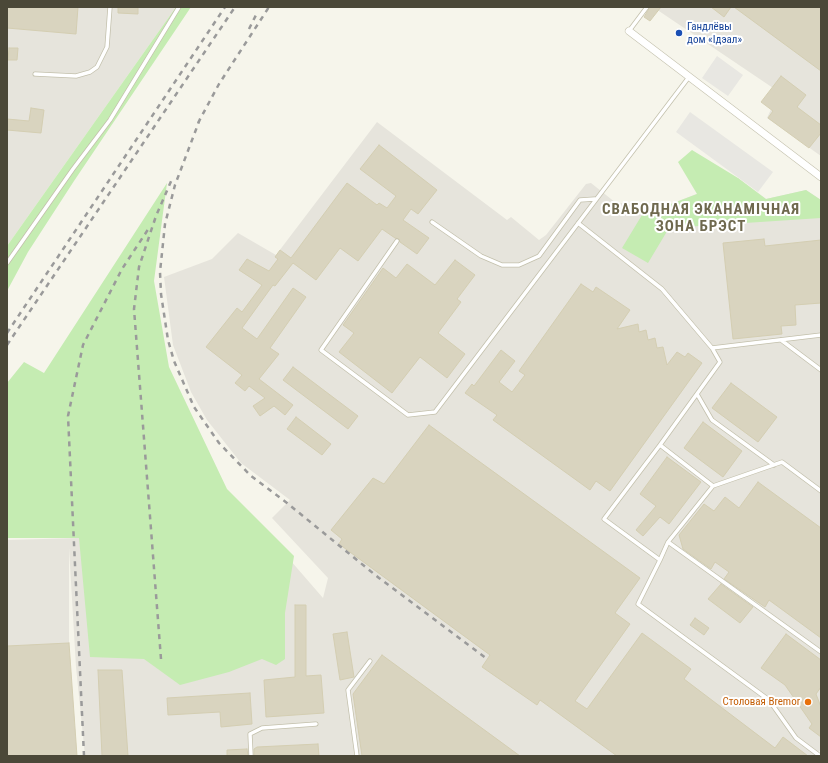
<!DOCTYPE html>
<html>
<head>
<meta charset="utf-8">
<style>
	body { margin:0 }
	#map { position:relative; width:828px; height:763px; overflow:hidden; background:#f6f5eb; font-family:"Roboto Condensed",sans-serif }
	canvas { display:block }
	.frame { position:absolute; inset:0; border:8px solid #4b4838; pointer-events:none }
</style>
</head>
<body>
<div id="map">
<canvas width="828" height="763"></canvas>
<div class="frame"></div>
</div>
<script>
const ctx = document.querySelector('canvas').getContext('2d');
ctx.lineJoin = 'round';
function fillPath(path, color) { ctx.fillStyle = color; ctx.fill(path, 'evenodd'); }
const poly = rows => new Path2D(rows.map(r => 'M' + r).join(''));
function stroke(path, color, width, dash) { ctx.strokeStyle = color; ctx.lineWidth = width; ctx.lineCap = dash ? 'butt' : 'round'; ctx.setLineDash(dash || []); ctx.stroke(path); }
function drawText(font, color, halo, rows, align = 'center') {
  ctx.font = font + ' "Roboto Condensed",sans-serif'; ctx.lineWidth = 4; ctx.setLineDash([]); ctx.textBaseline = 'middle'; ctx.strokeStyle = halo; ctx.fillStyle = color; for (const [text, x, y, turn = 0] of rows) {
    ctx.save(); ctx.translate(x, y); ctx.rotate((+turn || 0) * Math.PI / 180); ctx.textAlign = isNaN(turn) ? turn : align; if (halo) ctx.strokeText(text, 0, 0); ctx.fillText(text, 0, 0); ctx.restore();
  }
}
const industrial = poly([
	[7,7,176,7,7,246],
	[653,7,821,7,821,156,767,118,779,92],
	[377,122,507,220,511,217,539,240,546,235,586,184,591,183,616,203,628,203,642,215,738,178,766,199,806,190,821,200,821,749,815,756,85,756,76,667,69,548,69,643,77,756,7,756,7,540,79,538,251,515,323,598,328,578,272,518,290,500,241,463,207,420,191,392,173,345,164,277,212,259,238,233,276,255]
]);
const green = poly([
	[176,7,191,7,74,181,28,252,7,291,7,246],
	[692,150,738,178,766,199,806,190,821,200,821,218,669,228,648,263,622,248,642,215,697,194,678,162],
	[167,183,154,281,169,367,227,489,294,556,285,613,285,659,276,665,262,659,229,672,180,685,144,659,90,657,79,538,7,538,7,383,24,362,44,373]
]);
const parking = poly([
	[717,56,743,75,728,96,702,78],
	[690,112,773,172,758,192,676,132]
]);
const building = poly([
	[7,7,78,7,76,34,7,28,7,7],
	[118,7,138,7,138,14,118,13,118,7],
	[650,7,661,7,650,21,644,17,650,7],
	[711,7,731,7,724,17,711,7],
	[734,7,821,7,821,71,734,7],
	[9,48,18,48,17,60,8,60,9,48],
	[781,76,806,95,797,107,821,125,821,133,809,148,768,118,773,111,761,102,781,76],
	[31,108,44,110,41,133,7,130,7,119,29,121,31,108],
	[379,145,437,190,418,214,411,209,403,220,429,238,417,254,400,242,399,239,395,238,382,229,358,261,340,248,316,280,293,263,275,286,273,285,242,328,257,339,293,288,306,297,270,348,279,354,259,379,293,405,285,415,274,406,260,416,253,406,265,398,249,386,245,391,235,383,242,375,206,347,237,308,242,312,262,285,239,270,247,259,269,271,278,259,275,257,280,250,291,258,347,183,377,205,379,203,387,208,396,196,360,169,379,145],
	[764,239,765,246,821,240,821,303,795,305,796,325,781,326,782,334,733,339,723,243,764,239],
	[455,260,475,275,457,299,461,302,438,333,465,354,447,378,420,357,392,393,339,352,354,333,343,325,383,268,396,278,407,264,435,285,455,260],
	[581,284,593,292,596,287,630,310,617,329,638,324,639,332,646,330,648,340,655,338,657,348,663,347,667,365,677,352,685,357,688,353,702,363,610,491,596,481,590,490,493,420,497,415,465,393,472,384,474,386,501,350,515,361,499,382,512,392,525,375,519,371,581,284],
	[293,367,358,416,348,429,283,380,293,367],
	[731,383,777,417,758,442,712,408,731,383],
	[296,417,331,444,322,455,287,429,296,417],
	[703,422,742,451,723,477,684,448,703,422],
	[429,425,640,578,615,613,630,624,575,701,587,709,642,633,691,669,684,679,775,748,783,737,808,756,617,756,540,700,537,705,482,667,490,655,339,544,342,539,331,530,373,478,384,484,429,425],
	[667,457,701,482,669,524,660,517,643,536,636,530,656,506,640,494,667,457],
	[758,482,821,528,821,638,769,600,765,607,724,579,729,572,715,562,711,569,683,549,679,535,704,504,714,511,725,497,739,508,758,482],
	[721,584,753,607,740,623,708,599,721,584],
	[295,605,306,605,306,676,321,675,324,713,266,717,264,680,295,677,295,605],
	[695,618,709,628,704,635,690,625,695,618],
	[347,632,354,677,340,680,333,634,347,632],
	[786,634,821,660,821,687,816,694,821,707,821,737,809,728,812,724,785,685,761,668,786,634],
	[69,643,77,756,7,756,7,646,69,643],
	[382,655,520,756,362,756,353,694,382,655],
	[98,670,122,670,128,756,102,756,98,670],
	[250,693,252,724,221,727,220,712,168,715,167,698,250,693],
	[318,744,319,756,254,756,254,749,257,747,318,744],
	[247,749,248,756,227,756,227,750,247,749]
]);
const service = poly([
	[629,31,647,7],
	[35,74,76,76,90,72,97,67,107,47,110,7],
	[432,222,481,256,502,265,519,265,539,256,580,200,595,199],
	[578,223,662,289,712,348,720,362,660,445,713,486,782,462,821,491],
	[397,241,321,350,408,415,435,412,689,77],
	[7,263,73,169,110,120,179,7],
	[781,340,821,370],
	[712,348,821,335],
	[697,394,712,420,774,465],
	[660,445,604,519,660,560,638,604,769,700,796,738,820,756],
	[668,542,821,652],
	[660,560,668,542,713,486],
	[251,756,250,734,262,728,316,724],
	[357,756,348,690,370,661]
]);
const minor = poly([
	[629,31,821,177]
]);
const rail = poly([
	[249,29,257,13],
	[200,119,175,185,165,224,160,272,161,294,168,340,174,361,194,407,219,443,251,476,287,503,379,578,487,659],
	[198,123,219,84,269,7],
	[7,333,225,7],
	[7,345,235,7],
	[161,659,134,309,139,267,156,216,172,179],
	[84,756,68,416,83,345,122,269,149,228]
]);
const markers = [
	[679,33,4,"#1a4fb4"],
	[808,702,4,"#e8710a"]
];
const transitNames = [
	["Гандлёвы",687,27],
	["дом «Ідэал»",687,40]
];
const foodNames = [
	["Столовая Bremor",800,702]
];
const districtNames = [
	["СВАБОДНАЯ ЭКАНАМІЧНАЯ",701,210],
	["ЗОНА БРЭСТ",701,227]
];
fillPath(industrial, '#e6e4dc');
fillPath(green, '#c5ecb2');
fillPath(parking, '#e8e7e2');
fillPath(building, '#d9d4bf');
stroke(building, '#d4ceb2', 1);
stroke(service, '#c3c0ac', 5);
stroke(minor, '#c3c0ac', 8);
stroke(service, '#fff', 3.5);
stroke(minor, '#fff', 7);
stroke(rail, '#9a9a9a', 2.5, [5, 5]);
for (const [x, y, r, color] of markers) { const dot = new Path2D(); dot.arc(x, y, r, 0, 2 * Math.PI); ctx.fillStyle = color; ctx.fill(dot); stroke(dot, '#fff', 1.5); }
drawText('11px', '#164399', '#fff', transitNames, 'left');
drawText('11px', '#c56008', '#fff', foodNames, 'right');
ctx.letterSpacing = '1px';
drawText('bold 15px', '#6f694e', '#fff', districtNames);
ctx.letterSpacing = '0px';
</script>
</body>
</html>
